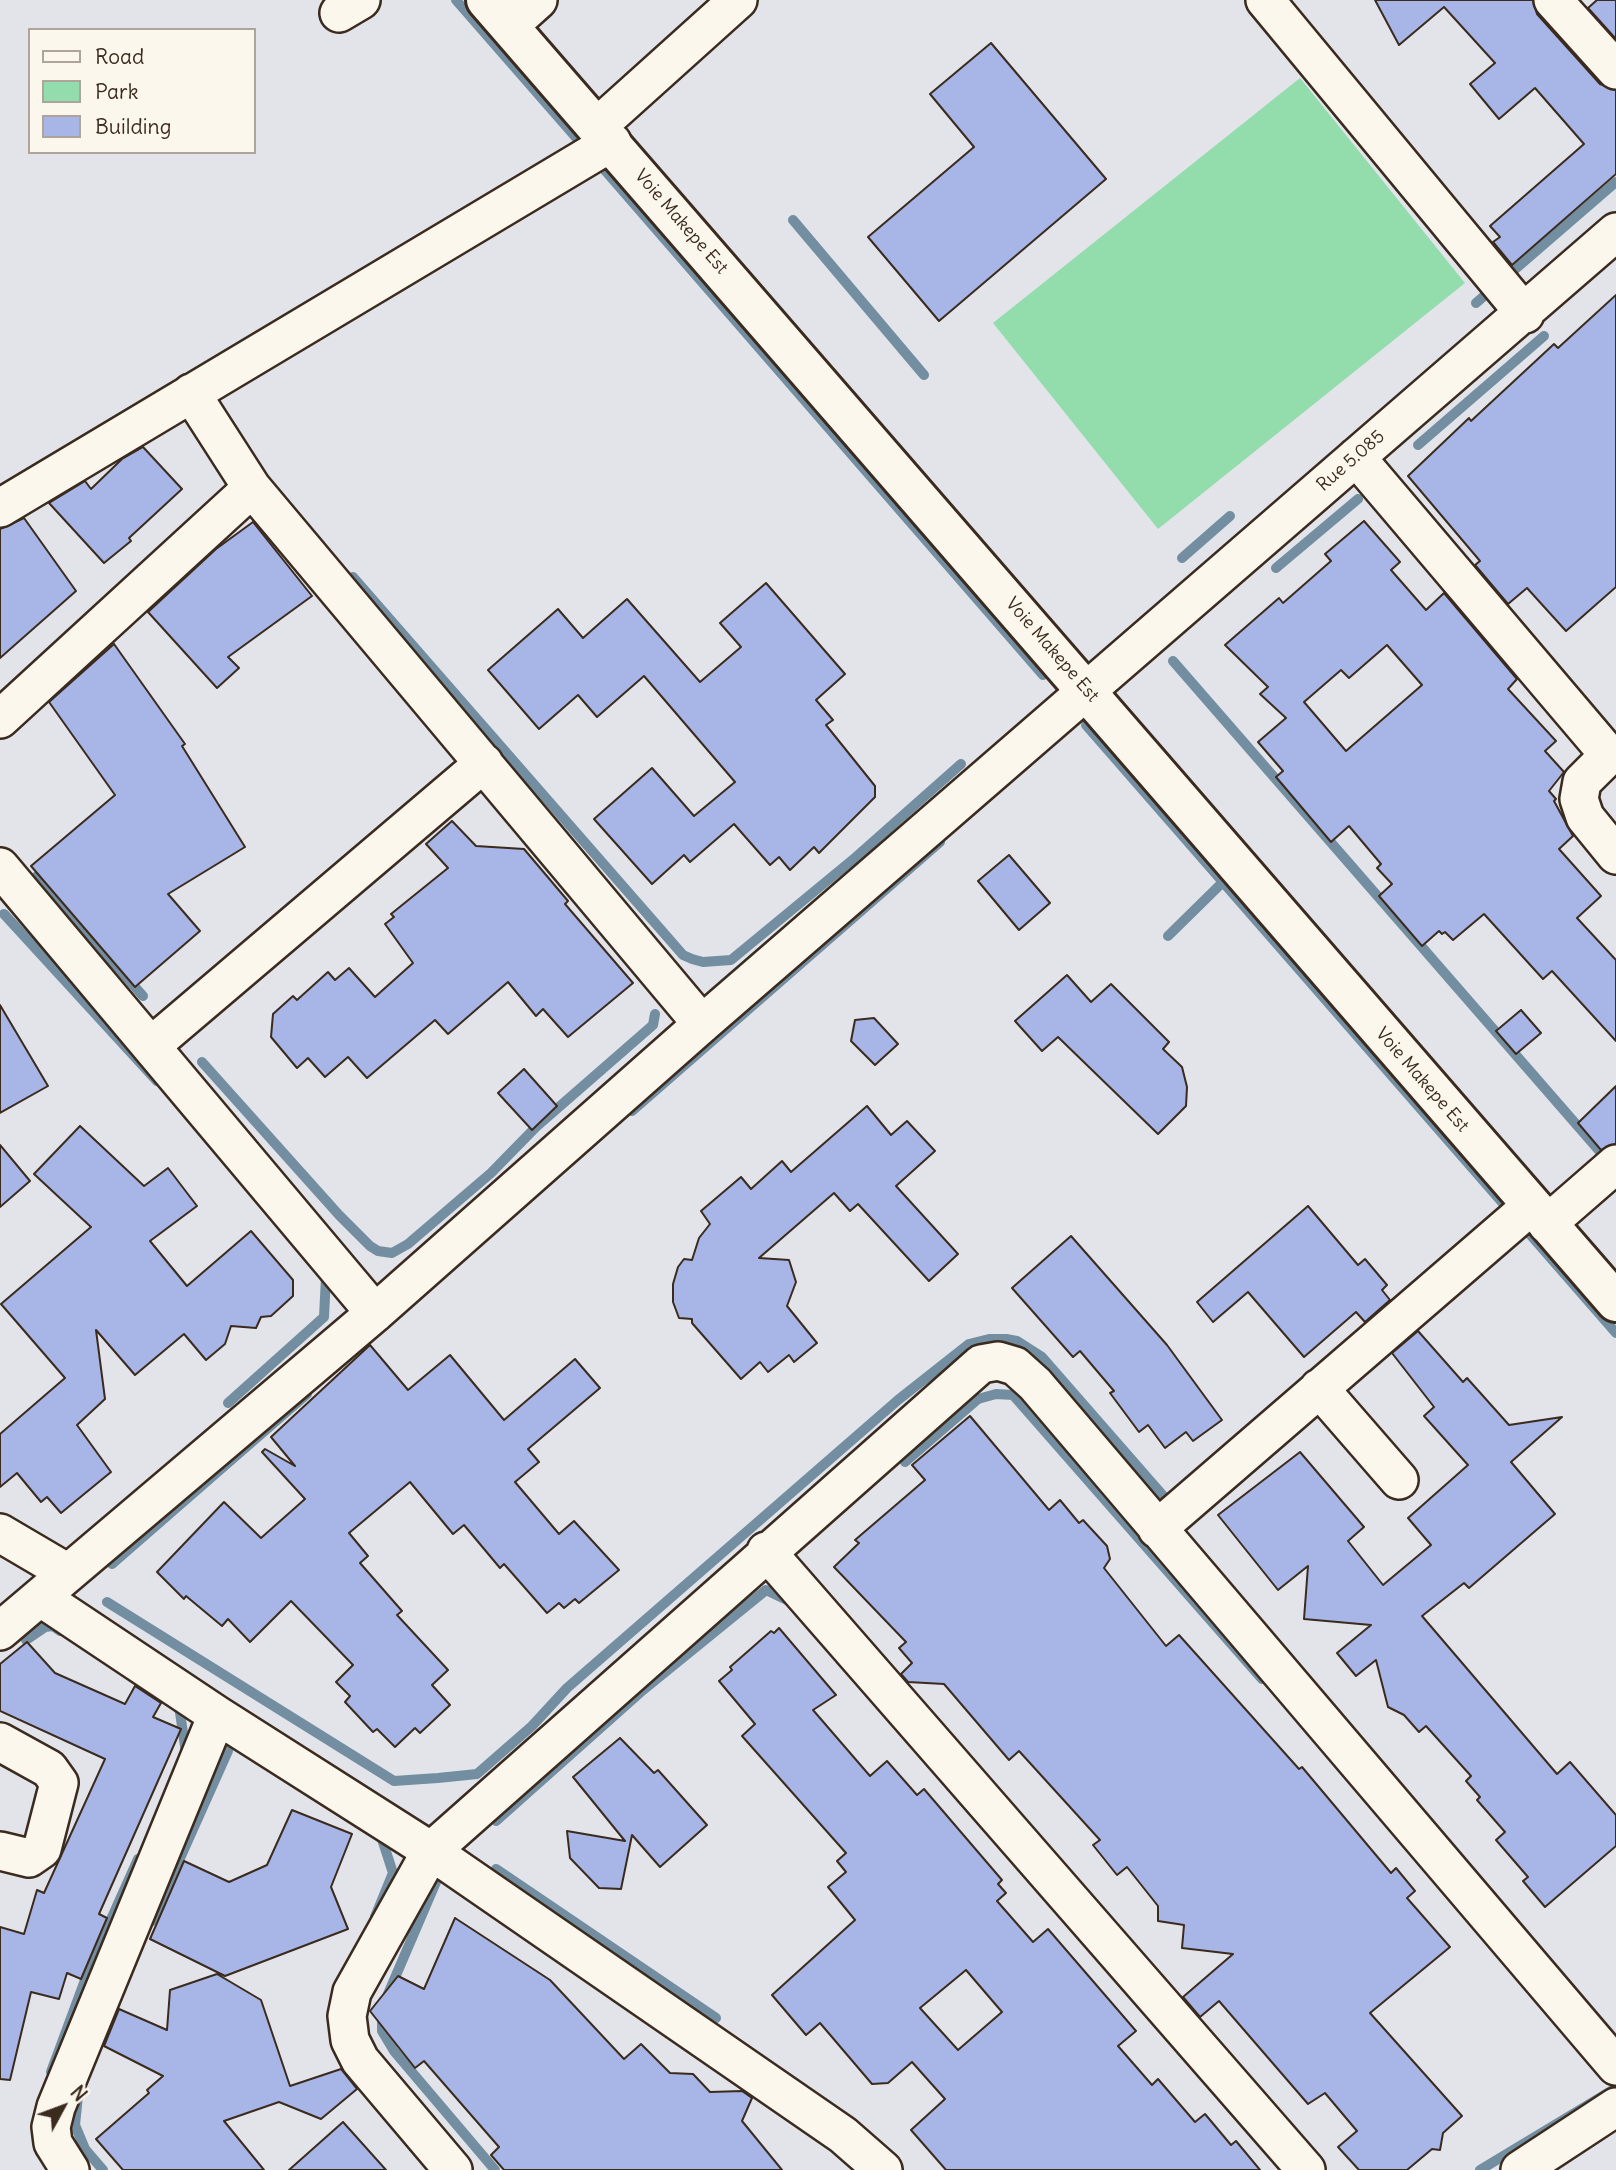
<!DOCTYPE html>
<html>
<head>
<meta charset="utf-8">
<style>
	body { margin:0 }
	#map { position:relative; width:1616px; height:2170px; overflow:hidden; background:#e2e4ea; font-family:Delius,sans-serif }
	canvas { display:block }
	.legend { position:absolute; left:28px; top:28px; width:228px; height:126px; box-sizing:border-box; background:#fbf7ec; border:2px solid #aea59a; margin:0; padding:9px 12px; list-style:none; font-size:21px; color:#3b2a1e }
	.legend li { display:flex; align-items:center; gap:14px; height:35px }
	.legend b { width:35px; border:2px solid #aea59a }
	.north { position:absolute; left:28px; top:2072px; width:70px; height:70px; -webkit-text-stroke:5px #fbf7ec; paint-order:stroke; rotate:49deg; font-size:19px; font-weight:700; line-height:28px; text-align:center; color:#3b2a1e }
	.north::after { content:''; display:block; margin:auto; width:24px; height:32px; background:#3b2a1e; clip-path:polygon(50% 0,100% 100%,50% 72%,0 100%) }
</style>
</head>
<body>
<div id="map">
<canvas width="1616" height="2170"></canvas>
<ul class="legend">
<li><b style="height:9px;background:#fbf7ec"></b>Road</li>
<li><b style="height:19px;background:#93dcac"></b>Park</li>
<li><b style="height:19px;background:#a7b6e6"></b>Building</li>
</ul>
<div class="north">N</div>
</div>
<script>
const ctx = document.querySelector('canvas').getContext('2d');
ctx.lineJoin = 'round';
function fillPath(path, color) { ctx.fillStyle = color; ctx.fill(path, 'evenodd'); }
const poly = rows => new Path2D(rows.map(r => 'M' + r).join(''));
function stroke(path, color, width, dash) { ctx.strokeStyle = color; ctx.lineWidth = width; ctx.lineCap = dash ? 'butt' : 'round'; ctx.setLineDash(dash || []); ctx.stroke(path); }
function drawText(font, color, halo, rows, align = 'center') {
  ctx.font = font + ' Delius,sans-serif'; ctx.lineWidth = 5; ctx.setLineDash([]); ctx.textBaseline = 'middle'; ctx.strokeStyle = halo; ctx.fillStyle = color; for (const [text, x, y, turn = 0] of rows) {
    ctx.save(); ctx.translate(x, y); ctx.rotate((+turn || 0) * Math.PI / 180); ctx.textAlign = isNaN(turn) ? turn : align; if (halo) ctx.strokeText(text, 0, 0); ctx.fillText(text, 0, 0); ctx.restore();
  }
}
const green = poly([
	[1300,78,1465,283,1158,529,993,323]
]);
const stream = poly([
	[456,0,586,149],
	[596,160,1043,675],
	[793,220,924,375],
	[1476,303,1616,182],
	[1418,445,1544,336],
	[1182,558,1230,516],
	[1276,568,1358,499],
	[353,577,683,955,692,959,703,962,731,960,856,857,961,764],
	[1173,661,1609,1162],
	[1086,725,1616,1333],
	[37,876,143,996],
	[4,914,157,1081],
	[1168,936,1224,881],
	[202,1062,339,1215,370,1246,378,1251,392,1253,408,1244,491,1173,536,1127,653,1025,655,1014],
	[632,1111,940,842],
	[228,1403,324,1317,326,1277,322,1273],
	[905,1462,978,1399,996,1394,1013,1395,1262,1679],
	[112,1564,307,1394],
	[107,1602,394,1781,438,1778,477,1774,532,1726,567,1688,898,1400,969,1344,989,1339,1006,1339,1017,1341,1042,1357,1173,1507],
	[26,1640,45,1627,53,1626,60,1631],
	[174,1702,179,1706,186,1753],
	[496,1821,643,1690,766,1590,789,1601],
	[496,1869,716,2018],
	[375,1917,393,1873,380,1833],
	[152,1921,228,1751],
	[388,1994,436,1882],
	[382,2015,382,2031,394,2051,495,2170],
	[51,2072,91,1964,138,1859],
	[78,2096,75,2125,85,2149,103,2170],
	[1480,2170,1616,2088]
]);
const building = poly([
	[1375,0,1533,0,1537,14,1600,84,1616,90,1616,174,1512,265,1493,242,1500,237,1490,226,1584,144,1535,88,1499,119,1470,84,1495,63,1444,7,1399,45,1375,0],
	[1597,0,1616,0,1616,39,1588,8,1597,0],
	[991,43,1106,179,939,321,868,237,974,147,930,94,991,43],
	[1616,295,1616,587,1566,631,1527,588,1508,604,1475,565,1480,561,1408,476,1469,418,1471,421,1554,344,1558,348,1616,295],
	[143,447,182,489,129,538,131,541,104,563,49,503,85,481,91,489,122,459,143,447],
	[24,518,76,591,0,658,0,529,24,518],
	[1364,521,1400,562,1391,570,1426,610,1444,593,1517,679,1508,689,1556,741,1545,751,1564,772,1549,791,1556,799,1554,801,1573,836,1559,849,1601,896,1577,918,1616,960,1616,1041,1552,971,1543,979,1484,914,1453,940,1445,932,1442,934,1439,931,1422,946,1379,896,1392,884,1377,868,1381,864,1349,826,1331,842,1276,777,1283,771,1258,742,1286,718,1260,694,1268,687,1225,645,1279,598,1283,603,1331,561,1325,554,1364,521],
	[1387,645,1422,685,1346,751,1304,702,1341,670,1349,678,1387,645],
	[253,522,312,596,228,657,239,668,217,688,148,612,216,549,253,522],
	[766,583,845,674,816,700,833,720,826,725,875,786,875,797,819,853,814,847,790,870,779,857,770,865,734,824,690,862,684,855,652,884,594,819,652,768,694,816,735,782,644,676,597,717,578,695,539,729,488,670,558,609,583,638,627,599,700,682,741,647,720,623,766,583],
	[114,644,185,744,182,746,245,847,168,894,200,931,135,987,31,866,115,795,49,702,114,644],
	[452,821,476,846,524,849,568,901,565,904,633,983,568,1037,543,1009,536,1016,508,982,448,1034,435,1020,367,1078,348,1057,325,1077,308,1058,297,1068,271,1037,273,1014,293,996,297,1000,328,972,335,980,349,968,375,997,413,963,385,924,394,917,391,914,448,868,426,844,452,821],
	[1009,855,1050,903,1019,930,978,881,1009,855],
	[1067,975,1091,1002,1111,984,1169,1042,1163,1049,1182,1067,1187,1087,1186,1106,1158,1134,1058,1037,1042,1051,1015,1021,1067,975],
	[0,1005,48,1086,0,1113,0,1005],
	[1521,1010,1541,1033,1516,1054,1496,1031,1521,1010],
	[874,1018,898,1044,875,1065,851,1041,855,1020,874,1018],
	[524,1069,557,1106,532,1130,498,1093,524,1069],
	[1616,1086,1616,1144,1601,1150,1578,1123,1616,1086],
	[867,1106,891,1135,907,1121,935,1151,896,1186,958,1254,929,1281,858,1204,850,1211,834,1193,759,1258,789,1260,796,1282,787,1306,817,1343,794,1362,789,1355,768,1372,760,1362,741,1379,692,1323,692,1319,679,1318,673,1302,673,1284,678,1267,684,1259,692,1260,699,1238,710,1224,701,1211,741,1177,751,1189,782,1161,791,1172,867,1106],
	[80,1126,144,1186,168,1168,197,1206,150,1241,187,1286,251,1231,293,1280,293,1296,271,1316,261,1317,256,1328,231,1326,225,1344,206,1360,184,1334,135,1375,96,1330,105,1399,77,1425,111,1472,61,1513,47,1497,41,1502,17,1473,0,1487,0,1434,65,1378,1,1304,91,1227,34,1174,80,1126],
	[0,1145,30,1181,0,1207,0,1145],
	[1308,1206,1358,1265,1365,1259,1387,1285,1382,1290,1390,1300,1365,1322,1356,1312,1304,1357,1248,1292,1213,1322,1197,1302,1308,1206],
	[1071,1236,1167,1345,1222,1420,1193,1441,1186,1432,1165,1448,1148,1425,1139,1432,1110,1393,1114,1391,1080,1351,1073,1357,1012,1288,1071,1236],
	[1418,1331,1463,1382,1467,1378,1509,1425,1562,1417,1511,1462,1555,1514,1469,1588,1464,1583,1422,1616,1557,1774,1570,1762,1616,1815,1616,1846,1545,1907,1523,1881,1528,1877,1496,1840,1505,1832,1477,1800,1480,1797,1466,1781,1471,1776,1426,1726,1419,1732,1404,1715,1388,1707,1376,1660,1356,1676,1337,1653,1371,1625,1304,1619,1308,1566,1278,1590,1218,1515,1300,1452,1364,1527,1348,1541,1383,1585,1431,1545,1408,1518,1468,1465,1424,1416,1434,1407,1392,1353,1418,1331],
	[370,1345,408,1390,450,1355,504,1420,575,1359,600,1388,528,1449,539,1462,515,1482,559,1534,574,1521,619,1570,579,1603,575,1599,564,1608,559,1603,547,1613,504,1564,500,1568,464,1525,453,1534,410,1482,349,1533,368,1556,360,1563,402,1611,397,1615,448,1670,432,1685,450,1705,420,1733,415,1728,395,1747,377,1729,373,1732,345,1702,350,1696,336,1682,353,1665,291,1601,250,1642,228,1619,222,1626,186,1596,184,1599,157,1572,224,1502,261,1538,305,1499,262,1452,265,1449,295,1466,271,1437,370,1345],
	[970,1416,1049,1510,1060,1500,1079,1523,1083,1520,1107,1546,1110,1559,1104,1568,1166,1646,1179,1635,1299,1769,1302,1767,1391,1873,1396,1868,1415,1891,1407,1898,1450,1947,1370,2013,1462,2116,1443,2133,1440,2150,1432,2149,1407,2170,1359,2170,1338,2147,1357,2131,1325,2093,1308,2104,1219,2001,1200,2017,1183,1997,1233,1954,1182,1948,1184,1925,1158,1921,1158,1906,1127,1867,1117,1875,1093,1845,1100,1840,1019,1751,1009,1760,944,1684,908,1682,901,1674,912,1663,899,1648,906,1642,834,1567,859,1543,855,1540,925,1480,912,1465,970,1416],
	[779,1628,836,1695,813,1710,870,1776,887,1761,917,1795,924,1789,1002,1880,998,1884,1006,1893,997,1901,1033,1942,1048,1929,1136,2031,1118,2046,1152,2085,1158,2079,1195,2122,1205,2114,1231,2145,1236,2141,1260,2170,946,2170,911,2130,945,2099,912,2062,888,2083,872,2084,820,2023,806,2035,772,1995,855,1920,828,1887,846,1872,837,1861,846,1853,742,1736,755,1724,719,1681,732,1670,730,1667,771,1631,774,1633,779,1628],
	[966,1970,1002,2012,958,2050,920,2008,966,1970],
	[27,1642,55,1673,125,1704,135,1686,161,1703,153,1717,181,1729,99,1914,107,1918,81,1979,67,1973,59,1999,31,1992,10,2080,0,2079,0,1927,24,1934,37,1890,44,1893,105,1759,0,1711,0,1664,27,1642],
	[620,1738,654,1773,658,1770,707,1825,660,1867,632,1835,621,1889,599,1888,570,1858,567,1831,625,1841,573,1777,620,1738],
	[292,1810,352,1834,331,1887,348,1929,225,1976,150,1939,184,1861,229,1882,267,1865,292,1810],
	[455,1918,550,1980,624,2059,641,2044,670,2073,693,2074,710,2092,742,2091,752,2098,742,2121,782,2170,504,2170,491,2155,499,2147,424,2061,415,2068,370,2011,398,1976,424,1989,455,1918],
	[217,1974,261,2000,290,2086,341,2069,357,2089,321,2119,279,2102,224,2121,264,2170,123,2170,96,2139,149,2093,147,2090,163,2076,104,2046,119,2009,167,2030,170,1990,217,1974],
	[343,2122,386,2170,289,2170,343,2122]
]);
const minor = poly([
	[1265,0,1525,314],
	[1553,0,1616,70],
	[339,13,361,0],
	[509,26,538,0],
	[598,126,738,0],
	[191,393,252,488,702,1024],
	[1356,457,1609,755,1582,782,1579,799,1585,817,1616,855],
	[0,508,612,142],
	[0,719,252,488],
	[0,867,375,1313],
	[151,1046,484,763],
	[1547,1224,1616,1164],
	[1319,1388,1399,1480],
	[1157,1529,1531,1206],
	[0,1533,68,1573],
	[766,1551,1306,2170],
	[40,1597,217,1715,431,1851,843,2135,883,2170],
	[0,1631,375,1313,702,1024,1616,232],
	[0,1742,49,1769,59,1783,42,1849,29,1858,0,1851],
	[70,2170,53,2143,51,2127,56,2107,217,1715],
	[453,2170,360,2060,350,2040,347,2016,352,1992,431,1851,981,1364,998,1361,1015,1366,1035,1384,1616,2066],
	[1520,2170,1616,2107]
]);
const major = poly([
	[486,0,1616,1302]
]);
const streetNames = [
	["Voie Makepe Est",681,222,49],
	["Rue 5.085",1351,461,-41],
	["Voie Makepe Est",1052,650,49],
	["Voie Makepe Est",1422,1080,49]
];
fillPath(green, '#93dcac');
stroke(stream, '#748ea1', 10);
fillPath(building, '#a7b6e6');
stroke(building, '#3b2a1e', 2);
stroke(minor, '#3b2a1e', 42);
stroke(major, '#3b2a1e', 44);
stroke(minor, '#fbf7ec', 37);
stroke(major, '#fbf7ec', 38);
drawText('18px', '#3b2a1e', '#fbf7ec', streetNames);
</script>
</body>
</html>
